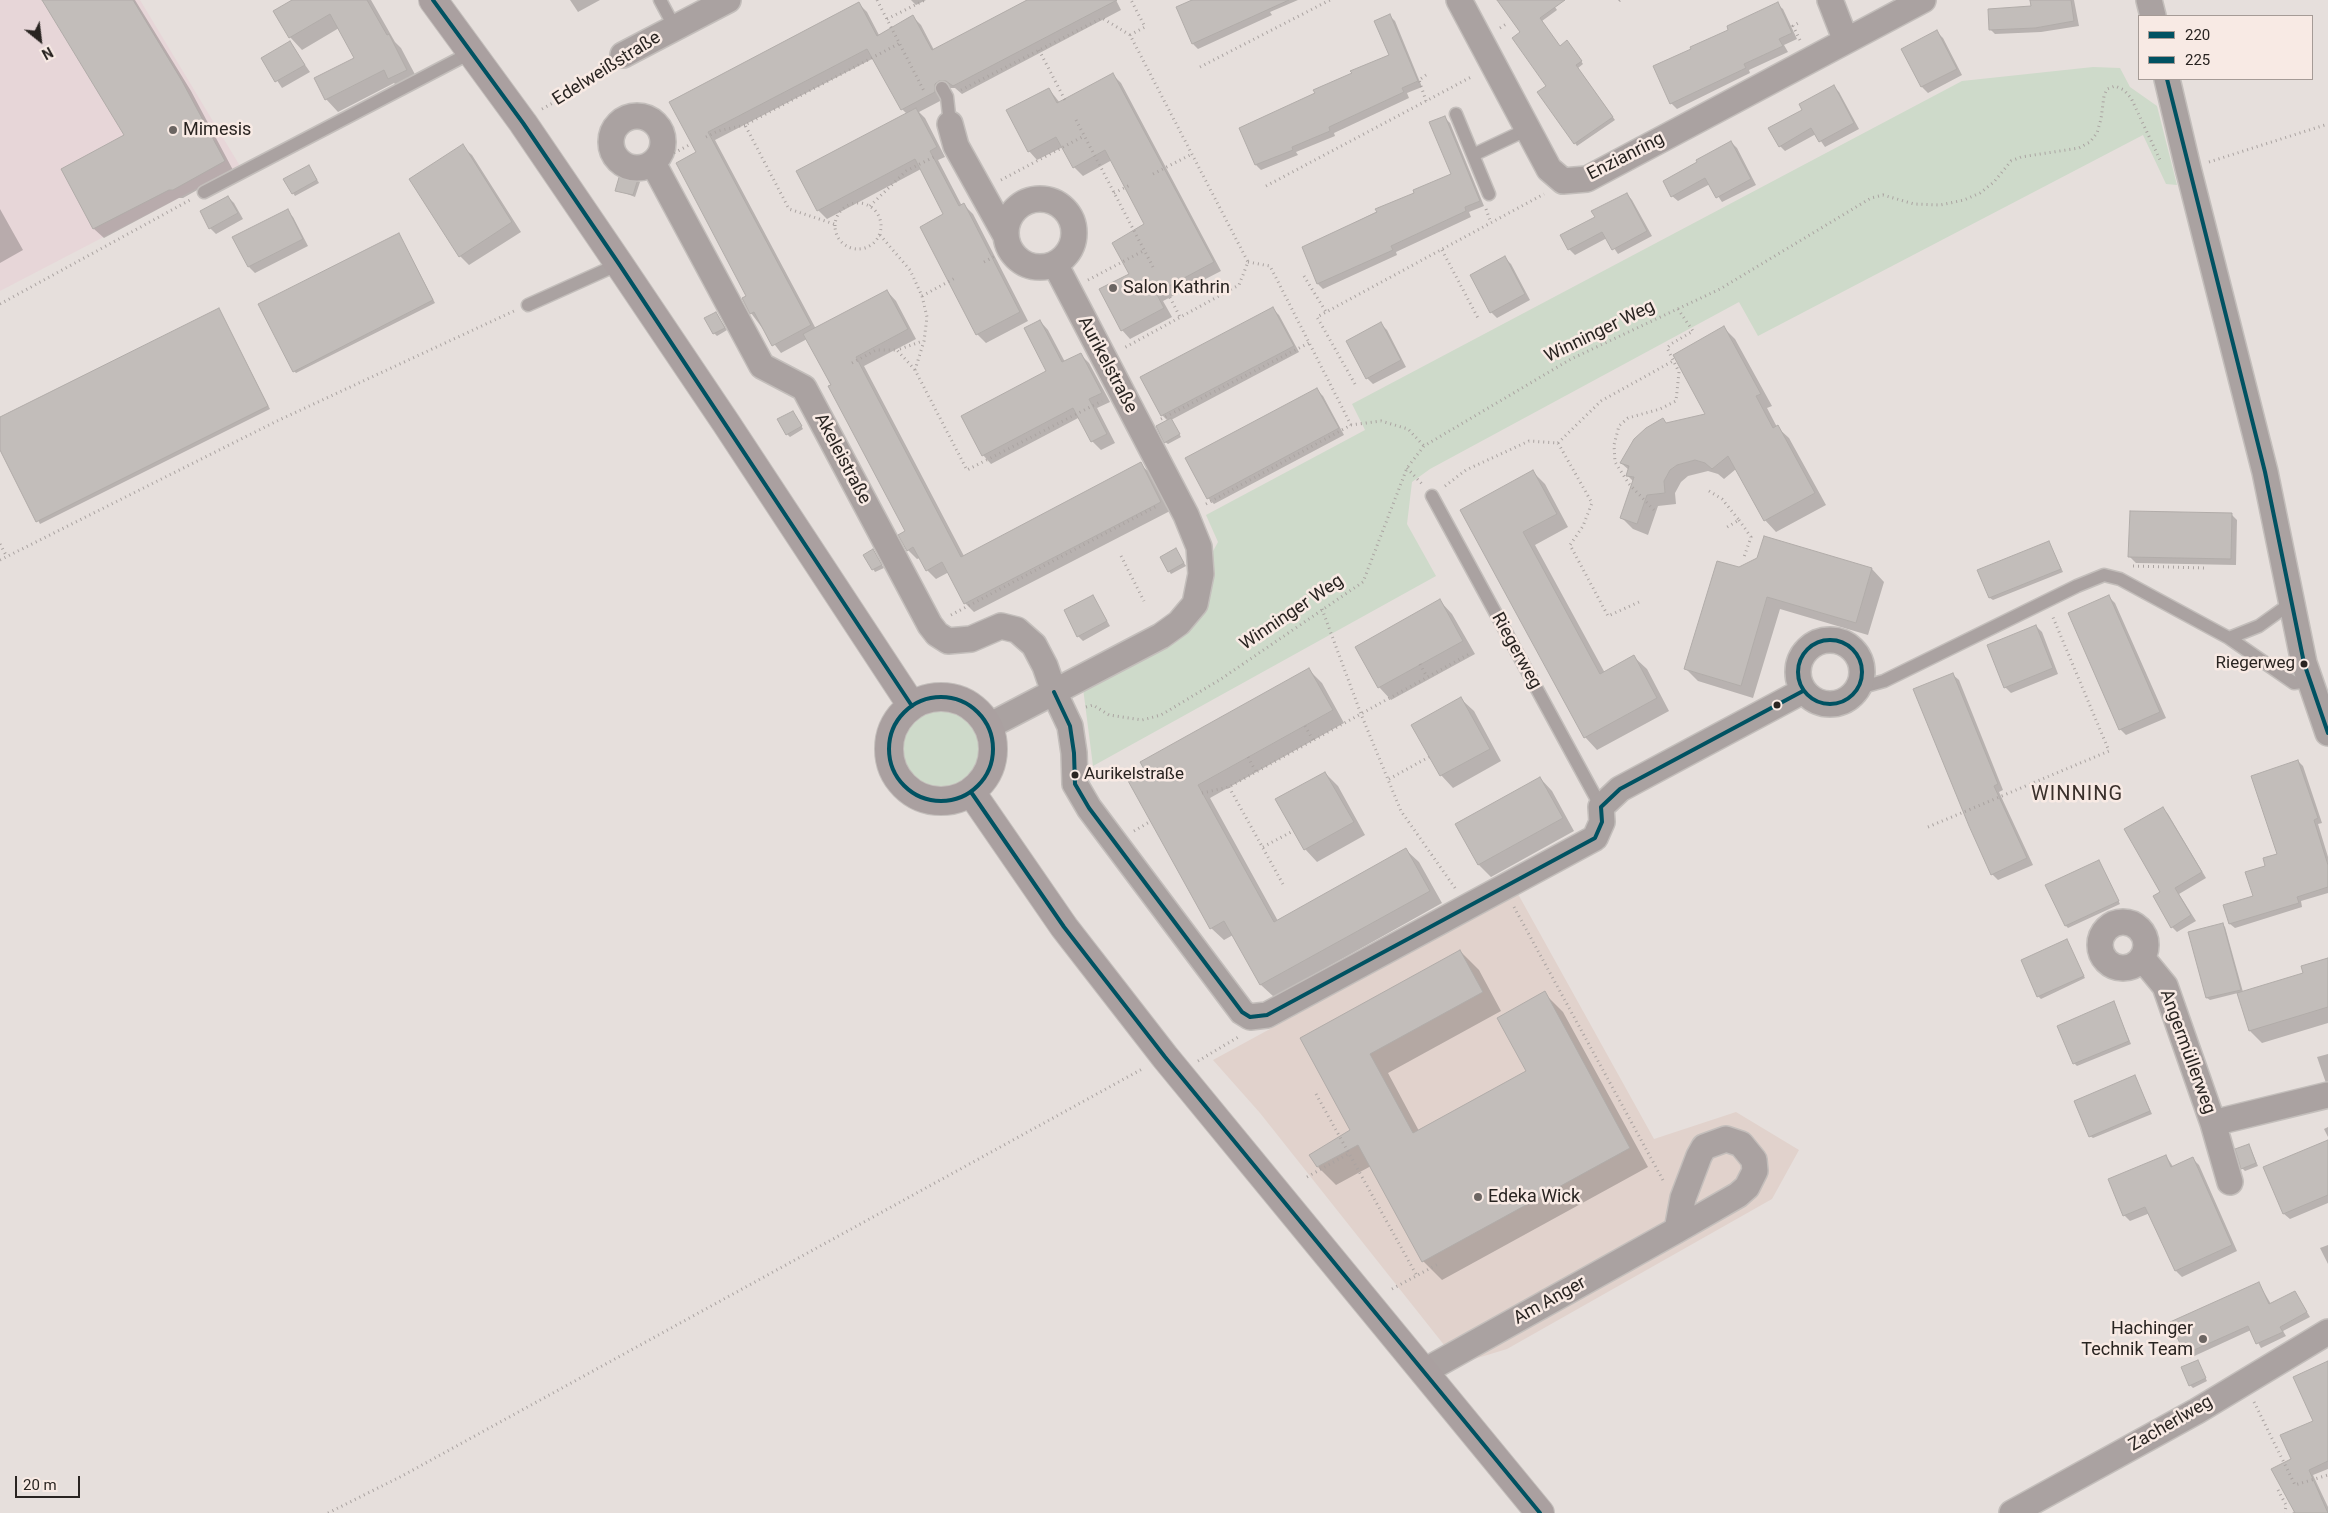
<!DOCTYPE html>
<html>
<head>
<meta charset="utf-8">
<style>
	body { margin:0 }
	#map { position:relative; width:2328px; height:1513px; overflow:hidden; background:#e6dfdc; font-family:Roboto,sans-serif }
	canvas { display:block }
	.legend { position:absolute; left:2138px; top:15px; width:175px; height:65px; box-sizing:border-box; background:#f8eae4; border:1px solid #a59b96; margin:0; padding:6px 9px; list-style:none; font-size:15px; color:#292421 }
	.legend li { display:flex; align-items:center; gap:10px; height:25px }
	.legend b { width:25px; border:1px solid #a59b96 }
	.north { position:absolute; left:15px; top:15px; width:50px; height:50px; -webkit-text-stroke:4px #f8eae4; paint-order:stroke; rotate:151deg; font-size:14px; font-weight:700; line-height:20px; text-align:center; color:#292421 }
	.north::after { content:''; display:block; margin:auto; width:18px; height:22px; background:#292421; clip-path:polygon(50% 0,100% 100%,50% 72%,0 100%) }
	.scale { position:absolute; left:15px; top:1476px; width:65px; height:22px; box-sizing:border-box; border:2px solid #292421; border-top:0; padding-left:6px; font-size:15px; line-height:18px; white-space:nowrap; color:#292421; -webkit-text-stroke:4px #f8eae4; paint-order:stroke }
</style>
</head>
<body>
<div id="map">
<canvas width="2328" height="1513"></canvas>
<ul class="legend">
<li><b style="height:6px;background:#005262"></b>220</li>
<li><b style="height:6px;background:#005262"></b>225</li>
</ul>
<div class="north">N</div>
<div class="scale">20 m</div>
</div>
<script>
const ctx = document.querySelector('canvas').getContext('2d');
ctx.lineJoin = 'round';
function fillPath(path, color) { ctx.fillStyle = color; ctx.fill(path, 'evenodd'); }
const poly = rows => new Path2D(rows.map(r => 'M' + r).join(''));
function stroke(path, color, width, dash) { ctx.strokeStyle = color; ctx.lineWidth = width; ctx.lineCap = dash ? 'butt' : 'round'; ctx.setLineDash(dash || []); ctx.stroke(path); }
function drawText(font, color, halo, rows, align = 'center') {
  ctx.font = font + ' Roboto,sans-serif'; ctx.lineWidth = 5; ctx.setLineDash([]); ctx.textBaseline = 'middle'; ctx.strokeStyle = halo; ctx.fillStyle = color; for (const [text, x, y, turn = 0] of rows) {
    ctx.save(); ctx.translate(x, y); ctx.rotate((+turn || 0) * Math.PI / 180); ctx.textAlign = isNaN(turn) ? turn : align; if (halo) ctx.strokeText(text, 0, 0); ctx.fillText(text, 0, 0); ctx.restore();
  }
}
const built = poly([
	[1518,894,1654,1139,1736,1112,1799,1150,1772,1199,1507,1349,1474,1359,1452,1355,1260,1113,1213,1060]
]);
const industrial = poly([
	[0,0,140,0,240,166,0,291]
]);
const green = poly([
	[2093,67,2120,68,2130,87,2157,106,2177,185,2166,184,2143,135,1758,336,1739,302,1430,469,1412,482,1407,524,1436,576,1093,766,1083,688,1197,615,1212,582,1212,553,1218,542,1206,515,1365,430,1352,404,1962,81],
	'901 752a41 41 0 1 1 82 0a41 41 0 1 1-82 0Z'
]);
const shadow = poly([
	[44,0,135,0,191,91,233,170,183,198,179,198,104,238,94,229,63,169,126,136],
	[292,0,371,0,395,42,401,48,419,82,402,91,394,83,338,112,326,99,355,58,339,28,302,50,290,37],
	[570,0,600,0,578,12],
	[911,0,926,0,916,5],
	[1030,0,1116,0,1121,10,962,94,955,88,947,88,942,100,919,112,925,118,945,157,938,160,962,206,964,205,973,214,1028,321,986,343,977,334,944,215,921,169,827,219,818,210,907,114,902,109,874,58,715,140,816,329,887,291,896,301,916,339,864,366,964,556,1140,464,1150,473,1170,511,974,612,965,603,949,572,936,579,927,570,920,558,917,559,908,550,907,532,807,339,781,353,751,313,744,299,748,297,697,152,671,102,859,4,867,12,879,35,913,17,921,25,934,50],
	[1193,0,1298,0,1270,12,1272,15,1198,49,1193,44],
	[1499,0,1550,0,1557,10,1542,21,1560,47,1570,45,1583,64,1578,68,1615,120,1577,146,1575,143,1521,32],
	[2031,0,2074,0,2079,26,2041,32,1995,34,1990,29,2033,8],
	[1777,4,1783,9,1797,39,1784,45,1788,52,1749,70,1750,73,1677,109,1671,103,1730,30],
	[1390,16,1395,21,1422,87,1407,93,1409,98,1334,133,1335,136,1296,152,1298,155,1261,170,1256,165,1316,94,1390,55],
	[1937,32,1943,38,1962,75,1928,93,1922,87,1903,50],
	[290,43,310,72,282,88,263,59],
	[1113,75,1121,83,1221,271,1163,301,1172,317,1130,339,1122,330,1131,274,1146,225,1112,160,1083,176,1074,167,1063,147,1037,160,1029,151,1049,89,1060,103],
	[1834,87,1839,92,1859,129,1825,147,1816,134,1785,151,1780,146,1803,110],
	[1444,117,1450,123,1484,206,1469,212,1471,217,1396,252,1397,255,1323,289,1318,284,1303,248,1453,174],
	[1731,142,1737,148,1756,185,1722,202,1710,184,1678,201,1672,196],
	[462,146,472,155,521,232,469,265,460,256],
	[309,166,319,183,295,196,293,193],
	[637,180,640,182,635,197,617,190],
	[1627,194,1632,200,1652,236,1618,254,1607,238,1575,255,1569,249,1596,218],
	[228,197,234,203,243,219,216,234,210,228],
	[0,209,23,250,0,263],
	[287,211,293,217,308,246,255,273,249,267],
	[399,234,435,303,296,373,294,371],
	[1505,258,1511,264,1530,300,1497,318,1491,312],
	[219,309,270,409,40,524,0,448,0,419],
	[1273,309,1279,315,1299,352,1171,420,1181,437,1168,444,1165,442,1168,421,1162,415],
	[716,313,727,330,717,336,714,333],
	[1040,321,1048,330,1065,362,1080,354,1089,363,1110,402,1097,408,1115,443,1101,450,1092,441,1080,417,991,464,983,455,1048,371],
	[1381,324,1387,330,1406,367,1373,384,1367,378],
	[1724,328,1735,339,1772,406,1767,408,1777,427,1789,438,1826,505,1776,532,1765,520,1736,469,1724,479,1718,474,1708,471,1688,476,1681,482,1675,493,1676,504,1658,506,1648,535,1633,529,1622,518,1634,482,1627,475,1629,470,1621,463,1667,424,1706,415],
	[1317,390,1323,396,1344,435,1214,504,1208,498],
	[795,415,803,429,790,437,787,434],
	[1533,472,1545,484,1568,527,1535,545,1605,673,1634,657,1647,669,1669,711,1597,750,1585,737,1461,511],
	[2231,514,2237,520,2236,565,2136,563,2130,557],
	[2049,542,2063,572,1993,600,1990,598,1979,571],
	[1176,550,1186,566,1171,574,1169,571],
	[873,551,884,568,875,572,865,555],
	[1739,568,1872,569,1884,582,1868,635,1780,609,1753,698,1698,681,1686,669],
	[1093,596,1110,626,1083,641,1078,636],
	[2109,597,2115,603,2166,718,2126,735,2120,729],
	[1440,601,1452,614,1475,654,1391,700,1379,687],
	[2036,626,2042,632,2058,674,2011,693,2005,687],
	[1309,670,1322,683,1344,723,1210,798,1278,921,1406,850,1419,862,1442,903,1274,997,1261,985,1233,935,1224,940,1211,928,1129,779],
	[1952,674,1959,680,2003,790,1999,792,2033,865,1998,880,1992,874,1915,690],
	[1461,699,1474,711,1501,761,1453,788,1441,775],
	[2298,761,2303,766,2322,823,2318,824,2328,857,2328,893,2301,901,2302,907,2235,928,2230,924,2255,897,2267,866,2279,854],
	[1325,773,1338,786,1365,835,1317,862,1305,849],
	[1540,778,1552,791,1574,831,1491,877,1479,865,1456,825],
	[2162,808,2168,814,2206,878,2179,894,2196,921,2177,932,2172,927,2162,892],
	[2099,862,2120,904,2068,928,2066,926],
	[2222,924,2225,927,2243,992,2305,974,2328,959,2328,1023,2262,1043,2250,1031,2238,993,2210,1000,2207,998,2190,933],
	[2067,941,2085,978,2041,999,2038,996],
	[1460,951,1479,970,1501,1011,1388,1073,1419,1131,1528,1072,1544,993,1563,1012,1648,1167,1442,1280,1423,1261,1371,1166,1336,1185,1318,1167,1352,1130,1301,1038],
	[2114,1003,2131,1044,2077,1066,2074,1063],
	[2328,1054,2328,1082,2326,1083,2317,1057],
	[2135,1077,2152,1114,2093,1138,2090,1136],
	[2328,1127,2328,1137,2324,1129],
	[2328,1141,2328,1203,2290,1219,2284,1214,2265,1167],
	[2249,1145,2258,1166,2245,1171,2242,1168],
	[2166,1156,2174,1168,2193,1159,2199,1165,2237,1251,2182,1277,2176,1271,2150,1213,2130,1221,2124,1215],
	[2328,1245,2328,1264,2320,1248],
	[2259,1284,2271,1304,2295,1292,2310,1317,2283,1331,2286,1336,2261,1348,2251,1330,2190,1358,2186,1354],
	[2197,1361,2207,1381,2193,1388,2190,1385],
	[2328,1362,2328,1469,2313,1475,2328,1507,2328,1513,2292,1513,2295,1511,2292,1460,2314,1422]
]);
const building = poly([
	[42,0,133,0,182,81,225,161,173,190,169,190,93,229,61,169,124,135,42,0],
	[292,0,367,0,387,35,389,34,407,70,388,79,384,70,325,100,314,78,354,58,330,14,289,38,273,11,292,0],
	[1027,0,1117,0,953,86,946,81,939,81,935,84,935,92,901,110,867,49,708,132,811,325,772,346,754,312,750,314,742,298,746,296,676,163,696,152,669,102,859,2,877,36,913,15,932,50,1027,0],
	[1192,0,1289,0,1192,44,1176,7,1192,0],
	[1497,0,1565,0,1540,18,1560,46,1567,40,1582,61,1576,65,1613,117,1574,144,1537,92,1546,86,1512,38,1520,32,1497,0],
	[2030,0,2071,0,2074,21,2035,28,1989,30,1988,9,2031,6,2030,0],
	[1778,2,1792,33,1779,39,1783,46,1744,64,1746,68,1670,104,1653,66,1691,49,1690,47,1728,30,1727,26,1778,2],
	[1390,14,1418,81,1402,88,1404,92,1329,127,1330,131,1292,147,1293,150,1255,165,1239,128,1315,93,1313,90,1352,73,1350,71,1389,55,1374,21,1390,14],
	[1937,30,1957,69,1921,87,1901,49,1937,30],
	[290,41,305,65,275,82,261,58,290,41],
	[1113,73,1214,262,1156,293,1164,308,1121,331,1099,289,1129,274,1112,243,1144,224,1105,150,1073,168,1056,137,1028,152,1006,110,1049,88,1057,103,1113,73],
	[1834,85,1854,123,1819,142,1811,128,1779,147,1768,128,1802,110,1799,104,1834,85],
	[916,108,937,147,930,151,959,206,964,203,1020,312,976,335,920,227,943,214,915,159,817,211,796,171,916,108],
	[1445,116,1480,201,1465,207,1466,211,1391,246,1393,250,1317,284,1302,247,1377,212,1375,209,1414,193,1413,190,1451,174,1429,122,1445,116],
	[1731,141,1751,179,1716,198,1705,178,1671,197,1663,181,1697,162,1696,160,1731,141],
	[463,144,512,222,459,257,409,179,463,144],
	[309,165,317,180,292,194,283,179,309,165],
	[620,174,638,179,633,195,615,191,620,174],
	[1627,193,1647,231,1612,250,1602,232,1568,250,1560,235,1595,217,1591,211,1627,193],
	[228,196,238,213,209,229,200,211,228,196],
	[288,209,303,239,248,267,232,237,288,209],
	[399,233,433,300,293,372,258,304,399,233],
	[1505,256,1525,294,1490,313,1470,275,1505,256],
	[887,290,908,329,856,357,961,557,1141,462,1161,502,964,604,942,562,926,571,913,547,907,551,898,535,905,531,828,386,831,385,803,334,887,290],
	[1273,307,1294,346,1161,416,1140,377,1273,307],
	[219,308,268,406,36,522,0,450,0,417,219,308],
	[716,312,725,328,713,334,704,318,716,312],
	[1040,320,1062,362,1081,353,1102,393,1089,399,1107,434,1091,442,1073,408,982,456,961,416,1046,371,1024,328,1040,320],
	[1381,322,1401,360,1366,379,1346,341,1381,322],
	[1724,326,1761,394,1756,396,1773,428,1778,425,1815,493,1764,521,1728,456,1712,469,1705,463,1695,460,1677,465,1670,470,1664,481,1665,493,1647,495,1637,524,1620,518,1634,477,1626,476,1629,466,1620,463,1634,439,1646,428,1663,418,1666,423,1705,414,1673,355,1724,326],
	[1317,388,1339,428,1207,499,1185,458,1317,388],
	[793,411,802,426,786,435,777,419,793,411],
	[1171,418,1180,434,1164,443,1156,426,1171,418],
	[1533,470,1557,514,1523,532,1600,674,1634,655,1657,698,1584,738,1460,510,1533,470],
	[2130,511,2232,513,2231,559,2128,557,2130,511],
	[1764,536,1872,568,1856,623,1767,597,1741,686,1684,669,1717,561,1739,567,1757,558,1764,536],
	[2049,541,2061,569,1989,598,1977,570,2049,541],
	[1176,548,1184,563,1168,572,1160,557,1176,548],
	[873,549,882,565,872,570,863,555,873,549],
	[1093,595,1107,621,1077,637,1064,610,1093,595],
	[2109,595,2160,712,2119,730,2068,613,2109,595],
	[1440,599,1463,641,1378,688,1355,647,1440,599],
	[2036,625,2053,668,2004,688,1987,645,2036,625],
	[1309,668,1333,710,1198,785,1274,922,1406,848,1430,891,1260,985,1224,921,1210,929,1127,779,1144,769,1140,762,1309,668],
	[1953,673,1998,784,1994,786,2027,858,1991,875,1969,826,1913,689,1953,673],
	[1461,697,1490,749,1440,776,1411,725,1461,697],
	[2298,760,2318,818,2314,820,2328,865,2328,887,2297,897,2299,903,2229,924,2223,905,2253,896,2245,872,2265,866,2263,858,2277,854,2251,776,2298,760],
	[1325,772,1354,822,1304,850,1275,799,1325,772],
	[1540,777,1563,818,1478,865,1455,824,1540,777],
	[2163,807,2202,872,2175,888,2191,915,2171,928,2153,896,2160,892,2124,829,2163,807],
	[2099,860,2119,901,2065,926,2045,885,2099,860],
	[2223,923,2241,990,2206,998,2188,932,2223,923],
	[2067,939,2084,976,2037,997,2021,960,2067,939],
	[1460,950,1483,992,1370,1054,1413,1133,1526,1071,1497,1018,1545,991,1630,1148,1422,1262,1358,1145,1317,1167,1309,1155,1350,1130,1300,1038,1460,950],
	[2328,958,2328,1007,2249,1031,2237,993,2303,973,2301,966,2328,958],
	[2114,1001,2129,1041,2073,1064,2057,1026,2114,1001],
	[2135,1075,2150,1111,2089,1137,2074,1101,2135,1075],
	[2328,1140,2328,1195,2283,1214,2263,1167,2328,1140],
	[2249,1144,2256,1163,2241,1169,2235,1149,2249,1144],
	[2166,1155,2171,1167,2193,1157,2232,1245,2175,1271,2145,1207,2123,1216,2108,1179,2166,1155],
	[2259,1282,2269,1304,2295,1291,2307,1312,2280,1327,2283,1332,2256,1344,2248,1326,2185,1354,2170,1322,2259,1282],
	[2198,1360,2206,1378,2189,1386,2181,1367,2198,1360],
	[2328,1361,2328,1461,2309,1470,2328,1513,2295,1513,2271,1469,2291,1459,2280,1435,2313,1421,2293,1377,2328,1361]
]);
const path = poly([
	[877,0,924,91],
	[1619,1,1620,0],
	[887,19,925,0],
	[1500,28,1508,23],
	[1130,35,1145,27,1131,0],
	[1800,40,1793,26,1800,22],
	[1039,50,1066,102],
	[1200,67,1330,0],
	[1426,75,1419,80,1426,101],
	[961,90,1102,18,1130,35,1248,262,1239,285,1124,348],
	[542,109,609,72],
	[1076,120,1153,267],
	[706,137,718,131,745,125],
	[674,153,691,144],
	[2209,162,2328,124],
	[1153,174,1192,154],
	[1001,180,1084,136],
	[1266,186,1473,76],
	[1114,193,1130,185],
	'835 226a23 23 0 1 1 46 0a23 23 0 1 1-46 0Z',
	[870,206,906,171,936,156],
	[1486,209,1491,223],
	[834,224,789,209,745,125,900,43],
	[880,235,910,270,922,296,927,317,924,341,915,370,967,470,1102,401],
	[1442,250,1479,320],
	[984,262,997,255],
	[1248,262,1270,266,1351,425],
	[1304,276,1326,312],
	[1088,280,1145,250],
	[1163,284,1180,317],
	[922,296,957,277],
	[0,304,190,200],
	[852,363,876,350,897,350],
	[915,370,897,350,923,341],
	[1355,384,1317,317,1544,194],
	[1161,419,1309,343],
	[1558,443,1601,401,1673,361],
	[1407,468,1422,484],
	[1445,486,1466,470,1529,441,1558,443,1592,503,1583,526,1570,545,1608,616,1639,602],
	[1709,491,1722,499,1739,520,1724,529],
	[1206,504,1351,425,1381,421,1408,429,1424,446],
	[1654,510,1629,484,1615,462,1614,445,1619,426,1628,418,1660,409,1676,401,1679,372,1667,348,1671,344,1693,331,1678,309],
	[1739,520,1751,537,1744,557],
	[0,544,7,557],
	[1121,556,1144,601],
	[0,560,277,421,514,311],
	[2133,566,2205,568],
	[1322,609,1361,714,1401,811,1455,888],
	[951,615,1157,506],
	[1420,664,1427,677],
	[1086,707,1093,705,1109,715,1142,720,1161,715,1221,679,1363,582,1407,468,1424,446,1571,359,1720,289,1871,198,1883,195,1914,204,1940,205,1964,200,1980,193,1994,182,2011,161,2021,157,2079,148,2090,142,2097,133,2101,119,2104,96,2107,89,2115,86,2124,90,2131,98,2161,162],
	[1305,726,1313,740],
	[1248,757,1256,772],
	[1389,779,1429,757],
	[1229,787,1284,886],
	[1202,793,1229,787,1469,654],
	[1928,827,2109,751,2052,615],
	[1134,831,1151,821],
	[1263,847,1293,831],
	[1514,907,1664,1182],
	[1198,1061,1240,1036],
	[1316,1094,1417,1276],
	[1307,1177,1348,1154],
	[1392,1289,1440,1263],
	[2254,1402,2295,1485,2328,1475],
	[2278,1490,2286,1505,2285,1513],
	[328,1513,402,1476,1144,1068]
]);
const service = poly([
	[660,0,675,28],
	[942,88,947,97,950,124],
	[1456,114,1489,194],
	[1473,155,1528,129],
	[204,192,472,52],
	[528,305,619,264],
	[1432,496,1601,807],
	[2229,638,2259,626,2291,603],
	[1859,688,1884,681,2077,586,2104,575,2120,579,2229,638,2294,683,2308,681]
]);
const minor = poly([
	[1459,0,1549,169,1563,181,1587,179,1923,0],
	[1830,0,1846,41],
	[2149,0,2153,16],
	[623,55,728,0],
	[2167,79,2188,168,2265,472,2304,663,2328,733],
	'611 142a26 26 0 1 1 52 0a26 26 0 1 1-52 0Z',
	[950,124,956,146,1006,236],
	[653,163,762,366,804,388,930,625,937,634,948,641,971,639,1001,626,1017,630,1034,645,1045,666,1054,692,1070,726,1074,753,1075,784,1089,808,1242,1012,1250,1017,1267,1015,1595,838,1602,822,1601,807,1620,789,1803,691],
	'1006 233a34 34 0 1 1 68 0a34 34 0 1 1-68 0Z',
	'1798 672a32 32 0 1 1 64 0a32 32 0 1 1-64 0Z',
	[989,726,1161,636,1179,623,1195,604,1201,574,1199,547,1186,515,1055,264],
	'2100 945a23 23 0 1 1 46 0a23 23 0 1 1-46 0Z',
	[2142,958,2165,986,2213,1123,2230,1182],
	[2213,1123,2328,1095],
	[1423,1372,1677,1230,1738,1195,1747,1187,1755,1171,1754,1160,1741,1144,1726,1139,1704,1147,1699,1156,1683,1198,1677,1230],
	[2012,1513,2197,1411,2328,1332]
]);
const secondary = poly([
	[433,0,523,123,619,264,726,423,912,706],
	'889 749a52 52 0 1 1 104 0a52 52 0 1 1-104 0Z',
	[971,792,1064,927,1165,1057,1540,1513]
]);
const bus1 = poly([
	[433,0,523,123,619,264,912,706],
	'1798 672a32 32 0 1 1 64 0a32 32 0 1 1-64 0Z',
	[1054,692,1070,726,1074,753,1075,784,1089,808,1242,1012,1250,1017,1267,1015,1595,838,1602,822,1601,807,1620,789,1803,691],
	'889 749a52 52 0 1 1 104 0a52 52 0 1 1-104 0Z',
	[971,792,1064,927,1165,1057,1540,1513]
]);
const bus2 = poly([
	[2167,79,2265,472,2304,663,2328,733]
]);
const markers = [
	[173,130,5,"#6b6562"],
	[1113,288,5,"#6b6562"],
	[2304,664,4.5,"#292421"],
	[1777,705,4.5,"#292421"],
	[1075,775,4.5,"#292421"],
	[1478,1197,5,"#6b6562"],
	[2203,1339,5,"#6b6562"]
];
const busNames = [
	["Riegerweg",2295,664],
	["Aurikelstraße",1084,775,"left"]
];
const streetNames = [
	["Edelweißstraße",607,69,-32],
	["Enzianring",1626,157,-27],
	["Winninger Weg",1600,332,-26],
	["Aurikelstraße",1107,365,62],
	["Akeleistraße",842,459,62],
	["Winninger Weg",1292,613,-34],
	["Riegerweg",1516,651,61],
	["Angermüllerweg",2187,1052,70],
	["Am Anger",1550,1301,-29],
	["Zacherlweg",2171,1424,-30]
];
const poiNames = [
	["Mimesis",183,130],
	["Salon Kathrin",1123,288],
	["Edeka Wick",1488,1197],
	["Hachinger",2193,1329,"right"],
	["Technik Team",2193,1350,"right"]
];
const quarterNames = [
	["WINNING",2077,795]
];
fillPath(built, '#e1d2cc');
fillPath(industrial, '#e7d6d8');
fillPath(green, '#cedaca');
fillPath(shadow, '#0003');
fillPath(building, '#c2bdba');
stroke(building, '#b1aca9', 1);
stroke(service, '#c3bebb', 15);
stroke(minor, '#c3bebb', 28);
stroke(secondary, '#c3bebb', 30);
stroke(path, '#aaa3a1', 3, [1, 4]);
stroke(service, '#aaa2a1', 12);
stroke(minor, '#aaa2a1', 25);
stroke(secondary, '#aaa0a0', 28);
stroke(bus1, '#005262', 4);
stroke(bus2, '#005262', 4);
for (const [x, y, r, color] of markers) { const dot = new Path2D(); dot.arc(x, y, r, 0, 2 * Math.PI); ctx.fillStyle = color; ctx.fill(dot); stroke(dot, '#f8eae4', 2); }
drawText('17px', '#292421', '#f8eae4', busNames, 'right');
drawText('18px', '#292421', '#f8eae4', streetNames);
drawText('18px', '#292421', '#f8eae4', poiNames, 'left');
ctx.letterSpacing = '1px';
drawText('20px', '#3b312c', '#f8eae4', quarterNames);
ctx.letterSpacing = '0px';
</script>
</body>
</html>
